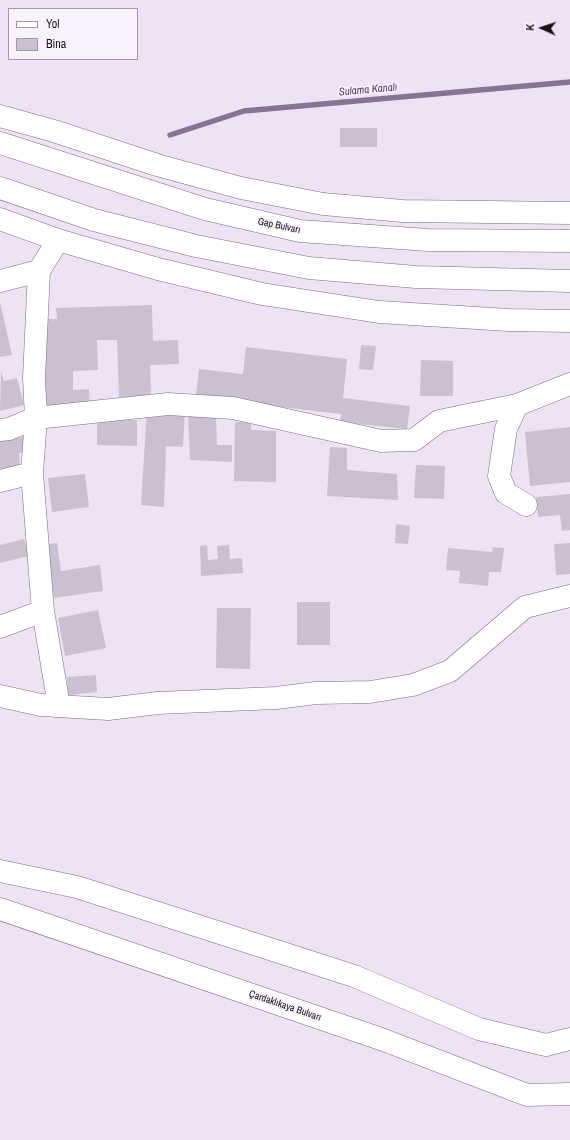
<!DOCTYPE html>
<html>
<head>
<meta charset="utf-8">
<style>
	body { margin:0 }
	#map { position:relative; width:570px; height:1140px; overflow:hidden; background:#eee3f5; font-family:"Archivo Narrow",sans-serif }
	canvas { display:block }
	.legend { position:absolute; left:8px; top:8px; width:130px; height:52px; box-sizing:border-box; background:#f9f2fd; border:1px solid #9e99a2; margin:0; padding:5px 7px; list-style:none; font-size:12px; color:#161319 }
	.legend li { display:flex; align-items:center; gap:8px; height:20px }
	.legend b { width:20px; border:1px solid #9e99a2 }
	.north { position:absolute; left:522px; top:8px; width:40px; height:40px; -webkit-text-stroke:3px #f9f2fd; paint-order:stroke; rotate:273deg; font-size:11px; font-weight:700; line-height:16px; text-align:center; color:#161319 }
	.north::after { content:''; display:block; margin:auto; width:14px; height:18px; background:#161319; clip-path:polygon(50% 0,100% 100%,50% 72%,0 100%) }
</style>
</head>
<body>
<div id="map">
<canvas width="570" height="1140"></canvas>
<ul class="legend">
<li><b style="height:5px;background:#fff"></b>Yol</li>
<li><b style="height:11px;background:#cac0d2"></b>Bina</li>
</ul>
<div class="north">K</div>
</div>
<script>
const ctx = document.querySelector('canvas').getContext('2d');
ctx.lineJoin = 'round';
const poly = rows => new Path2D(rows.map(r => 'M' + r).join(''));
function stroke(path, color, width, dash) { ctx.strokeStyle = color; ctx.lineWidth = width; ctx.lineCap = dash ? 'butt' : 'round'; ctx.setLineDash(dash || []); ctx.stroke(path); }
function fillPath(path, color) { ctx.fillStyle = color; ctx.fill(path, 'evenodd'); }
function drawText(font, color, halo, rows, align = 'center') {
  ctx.font = font + ' "Archivo Narrow",sans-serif'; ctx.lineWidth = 3.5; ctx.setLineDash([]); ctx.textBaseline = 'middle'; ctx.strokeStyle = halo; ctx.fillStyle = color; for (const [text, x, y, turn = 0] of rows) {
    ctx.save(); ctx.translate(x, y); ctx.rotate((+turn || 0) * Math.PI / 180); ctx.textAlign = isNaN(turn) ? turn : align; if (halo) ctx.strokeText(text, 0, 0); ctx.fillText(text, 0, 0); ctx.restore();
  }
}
const stream = poly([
	[170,135,244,111,570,82]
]);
const building = poly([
	[340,128,377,128,377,147,340,147],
	[0,302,12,355,0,357],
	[152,305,153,341,178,340,179,364,150,365,151,396,119,397,117,340,97,340,98,370,73,371,73,390,89,389,90,410,45,411,42,319,57,319,56,308],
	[361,345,376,346,373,370,359,369],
	[246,347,347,359,343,398,410,406,407,429,340,422,341,414,196,397,199,369,243,374],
	[421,360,453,361,453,396,420,396],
	[1,371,4,381,17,378,24,405,0,411],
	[147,409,185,412,183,447,166,446,164,507,141,505],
	[188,415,216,417,217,445,232,445,232,462,190,460],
	[97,420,137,420,137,446,97,445],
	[235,422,251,423,251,430,276,431,276,482,234,481],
	[570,427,570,482,530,486,525,432],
	[27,437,28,452,19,453,20,470,0,471,0,438],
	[330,447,347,448,347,470,397,474,398,500,327,496],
	[416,465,445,466,444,499,414,498],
	[85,474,89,507,52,512,48,478],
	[570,494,570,530,562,531,560,515,538,517,536,497],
	[396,524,410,526,408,544,395,543],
	[24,539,29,556,0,563,0,545],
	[57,543,61,571,100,565,103,591,54,598,47,544],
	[570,543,570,574,556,575,554,544],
	[207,545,208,560,218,559,217,546,229,545,230,559,242,558,243,573,201,576,200,546],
	[493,547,504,548,501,572,489,572,488,586,459,583,460,571,446,570,448,548,492,552],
	[297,602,330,602,330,645,297,645],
	[217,608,251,608,250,669,216,668],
	[98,610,106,648,65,656,58,618],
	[96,675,97,692,68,695,67,677]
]);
const minor = poly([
	[39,271,34,378,36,418,32,473,43,611,59,706],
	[0,281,39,271,58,240],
	[517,405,506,429,499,476,506,493,526,505],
	[0,430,9,429,36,418,168,404,233,408,381,441,414,440,439,421,517,405,570,384],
	[0,481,32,473],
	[0,627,43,611],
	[0,696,41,705,108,709,158,703,276,698,316,693,370,692,413,685,450,671,525,607,570,596]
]);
const major = poly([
	[0,871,77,887,354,976,479,1029,546,1045,570,1039],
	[0,909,381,1039,527,1095,570,1094]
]);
const highway = poly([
	[0,116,54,131,157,165,241,188,323,204,403,211,570,213],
	[0,143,205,209,300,231,428,240,570,241],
	[0,188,94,220,196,246,309,268,416,277,570,281],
	[0,219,58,240,158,269,262,294,379,312,509,320,570,321]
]);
const streetNames = [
	["Gap Bulvarı",279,226,12],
	["Çardaklıkaya Bulvarı",285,1006,19]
];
const waterNames = [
	["Sulama Kanalı",368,90,-5]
];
stroke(stream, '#857492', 5.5);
fillPath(building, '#cac0d2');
stroke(minor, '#776e7d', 23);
stroke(major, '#776e7d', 23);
stroke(highway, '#776e7d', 23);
stroke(minor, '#fff', 22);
stroke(major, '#fff', 22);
stroke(highway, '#fff', 22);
drawText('10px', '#161319', '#f9f2fd', streetNames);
drawText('italic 11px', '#56366a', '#f9f2fd', waterNames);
</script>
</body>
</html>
